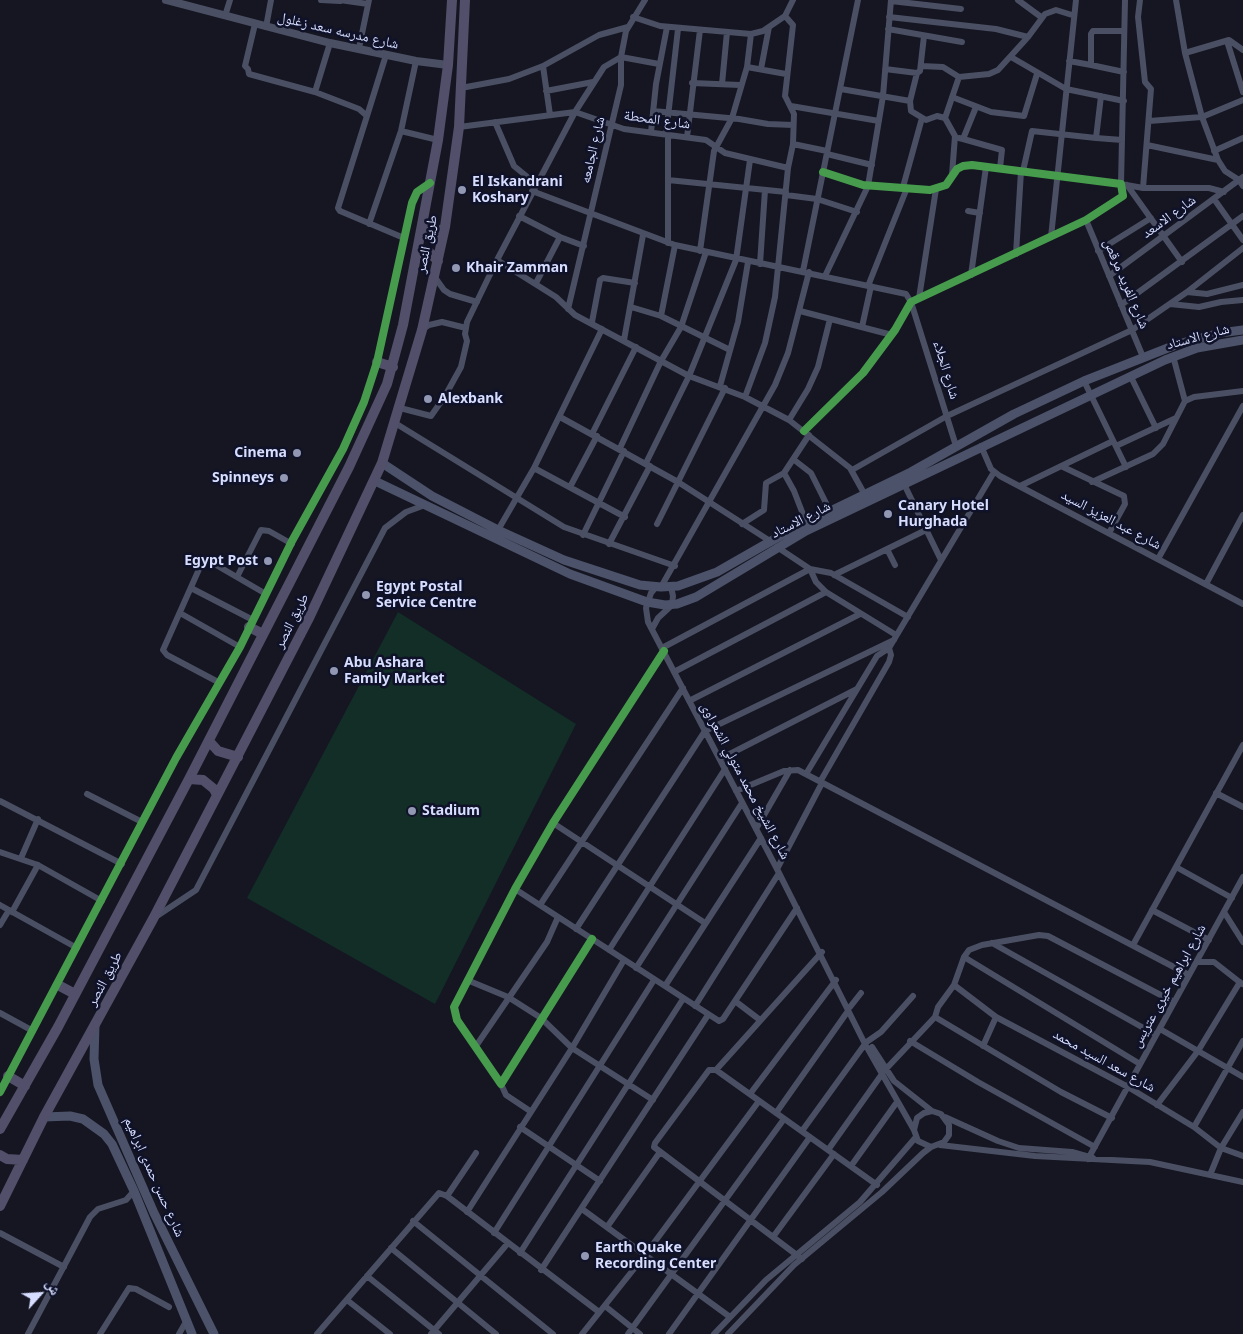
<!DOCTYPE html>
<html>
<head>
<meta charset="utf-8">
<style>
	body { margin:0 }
	#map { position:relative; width:1243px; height:1334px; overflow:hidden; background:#151622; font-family:"Noto Sans","Noto Naskh Arabic",sans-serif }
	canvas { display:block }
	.north { position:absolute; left:15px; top:1269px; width:50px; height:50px; -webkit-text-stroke:4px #0f1228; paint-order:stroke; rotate:64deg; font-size:14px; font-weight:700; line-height:20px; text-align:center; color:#d6ddff }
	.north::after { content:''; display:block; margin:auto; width:18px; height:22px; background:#d6ddff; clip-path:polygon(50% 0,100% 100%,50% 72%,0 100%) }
</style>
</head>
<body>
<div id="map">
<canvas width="1243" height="1334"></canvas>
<div class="north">ش</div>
</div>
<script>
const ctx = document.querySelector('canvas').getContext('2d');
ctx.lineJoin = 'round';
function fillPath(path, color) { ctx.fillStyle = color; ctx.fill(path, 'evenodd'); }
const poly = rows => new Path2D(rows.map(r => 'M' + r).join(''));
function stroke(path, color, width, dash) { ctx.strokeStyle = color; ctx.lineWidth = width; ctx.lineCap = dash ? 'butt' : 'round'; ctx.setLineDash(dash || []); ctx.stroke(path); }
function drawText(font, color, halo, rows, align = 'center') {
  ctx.font = font + ' "Noto Sans","Noto Naskh Arabic",sans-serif'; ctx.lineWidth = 5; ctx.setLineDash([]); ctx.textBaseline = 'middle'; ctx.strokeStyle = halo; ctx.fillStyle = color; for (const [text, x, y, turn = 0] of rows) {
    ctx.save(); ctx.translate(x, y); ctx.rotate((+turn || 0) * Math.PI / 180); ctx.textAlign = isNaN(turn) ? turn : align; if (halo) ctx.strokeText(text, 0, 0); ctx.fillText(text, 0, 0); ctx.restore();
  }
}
const green = poly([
	[398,612,576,724,435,1004,247,898]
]);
const minor = poly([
	[321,0,340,1],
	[340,0,368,4],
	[1018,0,1041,17],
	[1125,0,1121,184,1143,188,1209,188,1224,192],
	[1140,0,1138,17,1145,82,1151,89,1143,188],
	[1176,0,1185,53,1202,117,1218,160,1225,171,1239,180,1243,186],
	[891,1,961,9],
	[225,16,230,0],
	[633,17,660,26,751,34,763,31,785,16,793,0],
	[889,17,996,29,1028,37],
	[255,24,245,66,248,69,249,74,315,92,359,109,367,116,338,208,340,211,404,238],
	[266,27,271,0],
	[888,29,962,42],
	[1124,31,1093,31,1091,34,1091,65,1124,72],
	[1227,41,1243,92],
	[359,48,369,0],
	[1185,53,1229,40,1243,50],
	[1011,57,1066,89,1124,101],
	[1069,61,1091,65],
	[543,66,550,115],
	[921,66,943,67,959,77],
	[747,67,786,74],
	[761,69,769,27],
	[885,69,917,73,920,71,924,36],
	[692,83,740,85],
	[722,84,727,32],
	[461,88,509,79,543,66,599,35,628,27],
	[841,89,910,101,911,111,926,120,937,116,945,118,955,136,952,175],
	[546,91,593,82],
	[315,92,330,43],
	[952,97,991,112,1024,116,1037,74],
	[910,101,917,73],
	[791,106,879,121],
	[653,111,739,119,768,124,793,125],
	[367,116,386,55],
	[945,118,959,77,989,74,998,70,1028,37,1045,14,1056,10,1072,15],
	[1149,121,1202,117,1243,100],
	[495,122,514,166,536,184],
	[459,127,575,112,624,129,706,140,725,153,788,168],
	[401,131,438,140],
	[651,132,656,84,667,27],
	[666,134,678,29],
	[687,137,700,30],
	[959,138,963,139,976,107],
	[1096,138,1122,140],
	[963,139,1002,150,1000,168],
	[793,144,827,151],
	[1147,145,1218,160],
	[1214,151,1243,138],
	[827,154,872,165],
	[1023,171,1032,131,1096,138,1101,96],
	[668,180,786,192],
	[1127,185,1182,262],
	[903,187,922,118],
	[532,191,675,245,906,294,911,302,956,446],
	[786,195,817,199,857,212],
	[1214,199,1243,240],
	[968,211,980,213],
	[519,216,560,237,584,246],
	[1086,220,1143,357],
	[369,224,401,131,416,61],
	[1051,237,1076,0],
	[668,243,668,135],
	[700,251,714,151,732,118,747,67,751,34],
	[1098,251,1151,218],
	[1016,254,1021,171],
	[497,260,556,297,575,315,689,376,745,397,789,420,850,468,865,495],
	[760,264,765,190],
	[803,271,858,0],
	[971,275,986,167],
	[434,276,444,290,450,294,477,302],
	[825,276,868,186,883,96,891,0],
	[1109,276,1243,177],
	[536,283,560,237],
	[868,286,907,188],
	[1187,292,1243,248],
	[919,298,936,189],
	[1170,304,1199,307,1221,302,1243,300],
	[1121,305,1243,216],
	[631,307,661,316,730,350],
	[568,309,621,85,621,57,626,31,645,0],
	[800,311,892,335],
	[661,316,675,245],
	[592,322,600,280,603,278,635,283],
	[862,327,871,286],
	[423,329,429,325,442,322,466,328],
	[624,340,643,235],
	[1173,356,1185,401],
	[1131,377,1156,428],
	[1084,381,1126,467],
	[720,386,738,322,748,262],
	[745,397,765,343,775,297,788,168,793,144,794,114,785,96,793,25,785,16],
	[400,408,431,416,445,396,461,367,467,341,465,334,467,322,497,260,575,112,604,67,621,57,659,64],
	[560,417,678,482,770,541],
	[789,420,808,389,818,367,830,319],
	[395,423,564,527,675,566],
	[804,431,863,373,895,330,911,302,1086,220,1123,196,1121,184,972,165,963,166,957,169,946,185,930,190,863,185,823,172],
	[592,434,636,347],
	[981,446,991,469,1000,476,1243,604],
	[1116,446,1176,418],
	[620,448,661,361,681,327,706,252],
	[793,459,811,473,830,511],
	[646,463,689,376,736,260,750,160],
	[1061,466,1124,496,1125,504,1109,533],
	[534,468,625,517],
	[852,470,947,416,1132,330,1187,292,1207,294,1243,285],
	[784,473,794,491,806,522],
	[1092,482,1153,454,1163,444,1185,401,1194,397,1243,391],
	[904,484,941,560],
	[1020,486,1113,441],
	[570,487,597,436],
	[657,524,725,388],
	[742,524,764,510,766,483,784,473,809,435],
	[498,530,534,468,602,329],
	[583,535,624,451],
	[609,544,650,466],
	[777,547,810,569,816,582,826,592,896,635],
	[887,549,895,565],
	[1158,559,1243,406],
	[834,575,926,530],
	[237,577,261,530,269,531,292,544],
	[1206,584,1243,515],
	[656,587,651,593,646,608,648,622,777,869,865,1044,914,1130],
	[661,587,775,385,788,353,809,272],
	[191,588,253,620],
	[180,613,240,647],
	[652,629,658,618,672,605,673,596,671,587],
	[662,648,810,569,831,573,908,617],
	[674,672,826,592],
	[220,683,167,655,163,650,204,558,266,594],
	[689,701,860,614],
	[720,759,857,689],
	[806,774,877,656,889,648,994,472],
	[820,782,889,662,891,655,889,648],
	[736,791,784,771,798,770,1189,975],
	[1216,793,1243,807],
	[87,794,142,822],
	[0,801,122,864],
	[553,823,705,923],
	[756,829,790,770],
	[0,852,38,865,102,901],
	[21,858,38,819],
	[1176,867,1232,898],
	[777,869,822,783],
	[515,889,719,1021,723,1019,797,908],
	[0,905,77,948],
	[540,905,683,688],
	[1152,910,1209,940],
	[12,912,38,865],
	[1224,912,1243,942],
	[154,918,196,890,385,528,406,512,425,505],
	[0,925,9,910],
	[576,929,705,731,894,640],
	[592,939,501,1084,457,1020,454,1007,515,889,553,823,664,651],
	[992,943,1156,1035],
	[1133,945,1243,745],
	[609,950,725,769],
	[964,957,1140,1064],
	[1196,962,1214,962,1242,984],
	[636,968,742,803],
	[467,980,508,997,541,1018,572,1048,653,1100],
	[954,985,996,1017,1128,1087,1194,1127,1221,1148,1243,1156],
	[665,986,761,838],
	[735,1001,760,1020],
	[695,1006,779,873],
	[850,1007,861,993],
	[0,1013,33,1031],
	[935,1017,1061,1092,1112,1118],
	[1160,1029,1243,1077],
	[868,1041,881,1032,913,996],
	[910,1041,978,1082,1095,1147],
	[476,1046,547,942,558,917],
	[983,1046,996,1017],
	[872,1047,894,1081,932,1111],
	[716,1070,822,952],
	[885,1070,935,1017,938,1007,954,985,964,957,969,950,982,945,1039,935,1048,936,1174,1002],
	[501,1084,506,1095,530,1111],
	[0,1092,176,758,240,647,292,541,343,449,364,402,377,362,412,203,417,192,430,183],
	[750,1094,836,980],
	[1157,1105,1198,1051,1240,982],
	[776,1113,848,1011],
	[945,1117,998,1141,1019,1148,1072,1152,1093,1158],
	[520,1127,600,1181],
	[1194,1127,1243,1041],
	[802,1131,865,1044],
	[940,1145,1035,1156,1150,1162,1243,1182],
	[828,1150,882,1074],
	[1088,1159,1243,877],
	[851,1166,897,1102],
	[1210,1175,1221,1148,1243,1112],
	[447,1196,476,1153],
	[582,1209,730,1317],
	[467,1212,572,1048,624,960],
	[413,1221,553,1334],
	[607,1227,660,1152],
	[0,1233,64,1267],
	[494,1233,654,980],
	[773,1237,834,1154],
	[391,1248,496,1334],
	[520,1253,683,999],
	[802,1259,654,1147,655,1143,709,1070,716,1070,877,1185],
	[541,1270,708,1015],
	[367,1276,439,1334],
	[347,1300,390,1334],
	[605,1306,640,1334],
	[28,1334,90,1217,98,1209,126,1200,134,1191],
	[100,1334,129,1288,136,1289,169,1307],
	[179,1334,187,1320],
	[317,1334,439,1193,447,1196,599,1312],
	[431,1334,508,1243],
	[582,1334,645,1255,759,1101],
	[628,1334,784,1119],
	[669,1334,810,1137],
	[714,1334,766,1280,860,1202,916,1137],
	[728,1334,794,1265,882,1192,923,1153,931,1147,944,1142,949,1135,949,1125,941,1114,932,1111,924,1113,917,1118,914,1130,918,1141,931,1147]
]);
const tertiary = poly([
	[166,0,330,43,416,61,448,65]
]);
const secondary = poly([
	[382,463,432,496,498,530,564,560,640,585,661,587,678,586,717,572,787,532,911,472,1014,414,1084,381,1178,344,1220,333,1243,330],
	[375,481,570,574,647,602,665,605,677,604,696,597,806,531,1165,360,1197,348,1243,340],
	[95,1025,94,1059,98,1085,154,1213,214,1334],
	[44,1117,70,1116,83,1119,104,1134,112,1144,134,1191,192,1334]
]);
const primary = poly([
	[423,223,431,232,439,232,445,227],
	[417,254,429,252,438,261],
	[377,362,393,367],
	[249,627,263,634],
	[209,741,218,751,238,757],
	[189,779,203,780,214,789,217,795],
	[58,985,75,994],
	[8,1076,25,1086],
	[0,1129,58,1027,189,779,349,467,387,384,403,325,438,140,448,65,452,0],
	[0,1155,7,1159,23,1160],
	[0,1206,44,1117,153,919,308,620,382,463,422,330,445,227,459,127,465,0]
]);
const cycleway = poly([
	[804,431,863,373,895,330,911,302,1086,220,1123,196,1121,184,972,165,963,166,957,169,946,185,930,190,863,185,823,172],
	[592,939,501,1084,457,1020,454,1007,515,889,553,823,664,651],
	[0,1092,176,758,240,647,292,541,343,449,364,402,377,362,412,203,417,192,430,183]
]);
const markers = [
	[462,190,5,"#9297b2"],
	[456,268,5,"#9297b2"],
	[428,399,5,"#9297b2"],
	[297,453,5,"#9297b2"],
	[284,478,5,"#9297b2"],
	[888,514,5,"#9297b2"],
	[268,561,5,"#9297b2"],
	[366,595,5,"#9297b2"],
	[334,671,5,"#9297b2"],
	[412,811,5,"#9297b2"],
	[585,1256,5,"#9297b2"]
];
const streetNames = [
	["شارع مدرسه سعد زغلول",338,31,13],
	["شارع المحطة",657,120,8],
	["شارع الجامعه",593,150,-77],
	["شارع الاسعد",1169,217,-36],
	["طريق النصر",427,244,-78],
	["شارع الفريد مرقص",1126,284,67],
	["شارع الاستاد",1198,337,-15],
	["شارع الجلاء",946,370,73],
	["شارع الاستاد",801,520,-27],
	["شارع عبد العزيز السيد",1111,520,28],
	["طريق النصر",292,621,-63],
	["شارع الشيخ محمد متولي الشعراوى",745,781,62],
	["طريق النصر",105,979,-62],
	["شارع ابراهيم خيرى عتريس",1169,986,-61],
	["شارع سعد السيد محمد",1104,1061,29],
	["شارع حسن حمدى ابراهيم",154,1177,66]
];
const poiNames = [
	["El Iskandrani",472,182],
	["Koshary",472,198],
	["Khair Zamman",466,268],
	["Alexbank",438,399],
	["Cinema",287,453,"right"],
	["Spinneys",274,478,"right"],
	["Canary Hotel",898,506],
	["Hurghada",898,522],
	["Egypt Post",258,561,"right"],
	["Egypt Postal",376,587],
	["Service Centre",376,603],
	["Abu Ashara",344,663],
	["Family Market",344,679],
	["Stadium",422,811],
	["Earth Quake",595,1248],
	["Recording Center",595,1264]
];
fillPath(green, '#122e27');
stroke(minor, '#4a4f63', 6);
stroke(tertiary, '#4a4f63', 8);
stroke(secondary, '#4c5269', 9);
stroke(primary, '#514f69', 10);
stroke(cycleway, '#469c4c', 8);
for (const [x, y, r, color] of markers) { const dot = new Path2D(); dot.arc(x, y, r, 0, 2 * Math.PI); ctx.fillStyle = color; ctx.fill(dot); stroke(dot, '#0f1228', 2); }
drawText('14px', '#d6ddff', '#0f1228', streetNames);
drawText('bold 14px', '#d6ddff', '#0f1228', poiNames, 'left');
</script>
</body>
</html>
